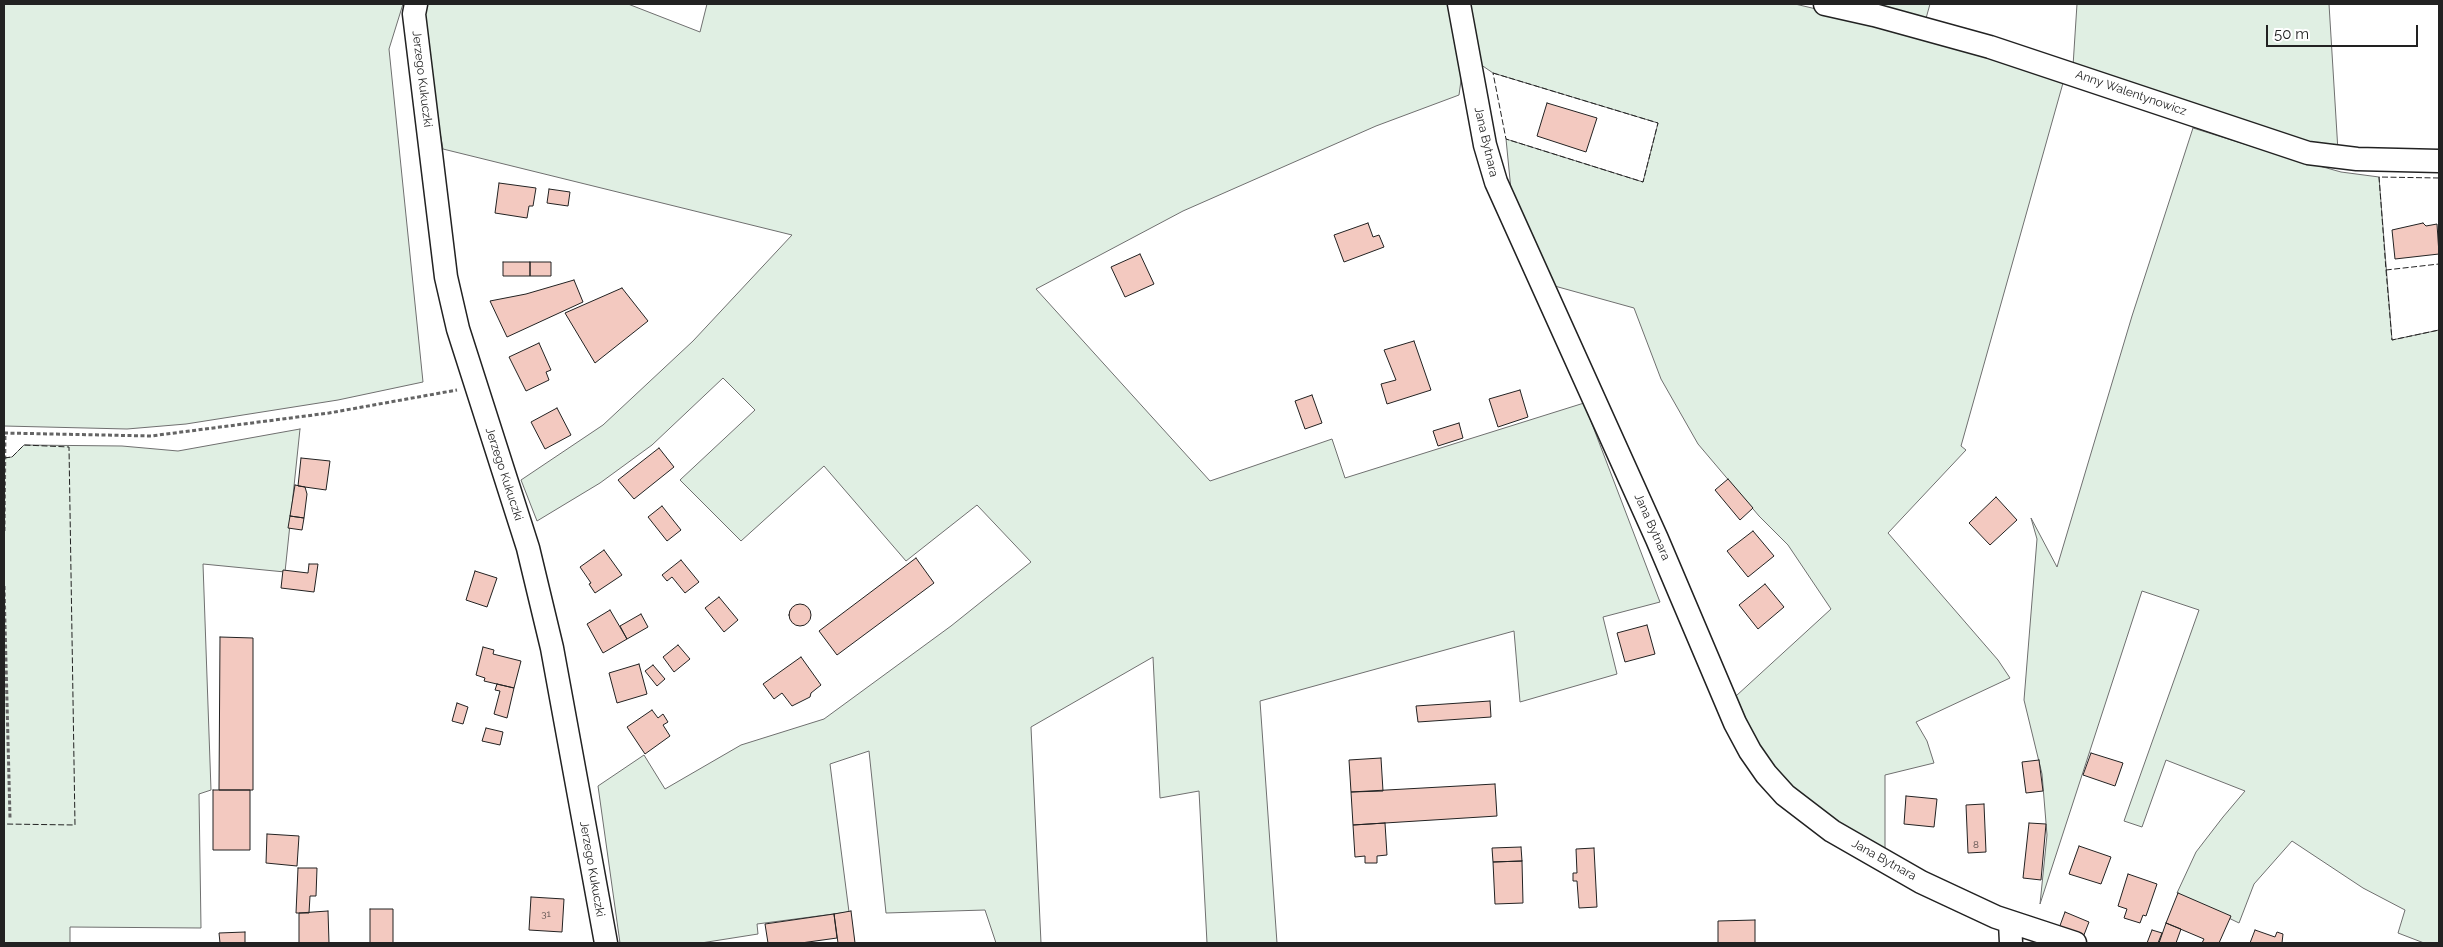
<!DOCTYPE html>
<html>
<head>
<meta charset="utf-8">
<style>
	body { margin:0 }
	#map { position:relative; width:2443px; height:947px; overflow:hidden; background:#fff; font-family:Raleway,sans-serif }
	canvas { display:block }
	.frame { position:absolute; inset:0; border:5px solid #222; pointer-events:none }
	.scale { position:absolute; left:2266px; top:25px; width:152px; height:22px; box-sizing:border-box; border:2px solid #222; border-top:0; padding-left:6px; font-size:15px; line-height:18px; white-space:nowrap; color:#222; -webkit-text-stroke:4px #fff; paint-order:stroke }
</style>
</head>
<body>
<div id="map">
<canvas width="2443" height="947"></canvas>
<div class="frame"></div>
<div class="scale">50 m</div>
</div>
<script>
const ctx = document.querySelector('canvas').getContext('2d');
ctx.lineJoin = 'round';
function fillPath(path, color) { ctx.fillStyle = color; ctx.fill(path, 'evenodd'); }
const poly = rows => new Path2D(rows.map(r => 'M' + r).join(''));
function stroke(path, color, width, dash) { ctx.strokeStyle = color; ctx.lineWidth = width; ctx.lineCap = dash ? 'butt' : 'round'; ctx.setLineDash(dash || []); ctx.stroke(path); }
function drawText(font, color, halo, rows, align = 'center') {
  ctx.font = font + ' Raleway,sans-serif'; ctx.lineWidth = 4; ctx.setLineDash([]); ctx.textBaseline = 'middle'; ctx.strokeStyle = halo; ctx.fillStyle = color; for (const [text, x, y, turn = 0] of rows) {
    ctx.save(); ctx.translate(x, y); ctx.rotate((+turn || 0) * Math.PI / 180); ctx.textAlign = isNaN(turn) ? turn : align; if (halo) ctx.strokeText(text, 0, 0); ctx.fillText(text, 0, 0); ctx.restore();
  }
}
const green = poly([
	[4,4,403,4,389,49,423,382,338,400,186,424,127,429,4,426,4,4],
	[422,4,628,4,700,32,707,4,1452,4,1463,66,1459,95,1376,126,1183,211,1036,289,1210,481,1332,439,1345,478,1584,403,1660,602,1603,617,1617,674,1520,702,1514,631,1260,701,1277,943,1207,943,1199,791,1160,798,1153,657,1031,727,1041,943,996,943,985,910,886,913,869,751,830,764,849,912,757,924,758,934,701,943,620,943,598,786,644,755,665,789,741,745,824,719,951,626,1031,562,977,505,906,561,824,466,741,541,680,480,755,410,723,378,652,445,600,483,537,521,521,480,603,425,693,341,792,235,443,149,433,95,422,4],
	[1467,4,1795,4,1893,27,2063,83,1961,446,1966,450,1888,533,1998,660,2010,678,1916,722,1927,741,1934,763,1885,775,1885,852,1849,832,1789,786,1755,740,1736,696,1831,609,1788,545,1759,516,1698,444,1661,379,1634,308,1551,285,1512,200,1506,139,1643,182,1658,123,1493,73,1477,62,1467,4],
	[1852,4,1930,4,1925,22,1852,4],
	[2077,4,2329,4,2338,151,2073,66,2077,4],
	[2193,128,2273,153,2341,172,2379,177,2392,340,2439,330,2439,943,2424,943,2398,933,2405,910,2363,888,2292,841,2254,884,2239,923,2177,893,2196,852,2223,817,2245,791,2166,760,2142,827,2124,821,2199,610,2142,591,2040,904,2047,835,2042,774,2024,700,2037,539,2031,518,2057,567,2132,316,2193,128],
	[300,429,285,572,203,564,211,790,199,794,201,928,70,927,70,943,4,943,4,458,12,457,24,445,122,446,178,451,300,429]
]);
const building = poly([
	[1547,103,1597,118,1586,152,1537,136,1547,103],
	[499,183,536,188,533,206,529,206,527,218,495,213,499,183],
	[549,189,570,192,568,206,547,203,549,189],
	[1368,223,1373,237,1379,235,1384,247,1344,262,1334,235,1368,223],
	[2423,223,2426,226,2437,224,2439,254,2395,259,2392,230,2423,223],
	[1140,254,1154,284,1125,297,1111,267,1140,254],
	[503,262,530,262,530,276,503,276,503,262],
	[530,262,551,262,551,276,530,276,530,262],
	[574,280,583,302,507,337,490,301,526,294,574,280],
	[622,288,648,321,595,363,565,313,622,288],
	[1414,341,1431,390,1387,404,1381,384,1396,380,1384,350,1414,341],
	[539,343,551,370,546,372,549,380,526,391,509,357,539,343],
	[1520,390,1528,417,1498,427,1489,399,1520,390],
	[1312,395,1322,423,1305,429,1295,401,1312,395],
	[557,408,571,435,545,449,531,422,557,408],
	[1459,423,1463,438,1438,446,1433,431,1459,423],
	[659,448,674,467,634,499,618,480,659,448],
	[301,458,330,461,326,490,298,486,301,458],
	[1728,479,1753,508,1740,520,1715,490,1728,479],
	[295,485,305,487,307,494,304,518,290,516,295,485],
	[1996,497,2017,520,1990,545,1969,523,1996,497],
	[662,506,681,530,667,541,648,517,662,506],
	[290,516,304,518,302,530,288,528,290,516],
	[1753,531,1774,556,1748,577,1727,551,1753,531],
	[604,550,622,575,595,593,589,584,591,583,580,567,604,550],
	[916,558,934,583,837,655,819,631,916,558],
	[681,560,699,582,685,593,672,577,667,581,662,575,681,560],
	[309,564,318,564,314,592,281,588,283,570,308,573,309,564],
	[475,571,497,578,487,607,466,600,475,571],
	[1765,584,1784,607,1758,629,1739,605,1765,584],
	[719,597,738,620,724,632,705,608,719,597],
	'789 615a11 11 0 1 1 22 0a11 11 0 1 1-22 0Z',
	[610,610,627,639,603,653,587,624,610,610],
	[641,614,648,627,627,639,620,626,641,614],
	[1647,625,1655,654,1625,662,1617,633,1647,625],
	[220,637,253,638,253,790,219,790,220,637],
	[678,645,690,659,674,672,663,657,678,645],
	[483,647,494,650,493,654,521,661,514,688,484,681,485,678,476,675,483,647],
	[801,657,821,685,811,693,810,697,792,706,782,693,774,699,763,684,801,657],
	[639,664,647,694,617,703,609,673,639,664],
	[653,665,665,679,657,686,645,671,653,665],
	[497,684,514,688,507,718,494,714,500,691,495,690,497,684],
	[1490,701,1491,717,1418,722,1416,706,1490,701],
	[457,703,468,707,463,724,452,721,457,703],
	[652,710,658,718,663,714,668,722,663,725,670,736,645,754,627,727,652,710],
	[486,728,503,732,500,745,482,741,486,728],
	[2091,753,2123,763,2115,786,2083,775,2091,753],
	[1381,758,1383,791,1351,792,1349,760,1381,758],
	[2039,760,2043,791,2026,793,2022,762,2039,760],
	[1495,784,1497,816,1353,825,1351,792,1495,784],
	[213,790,250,790,250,850,213,850,213,790],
	[1906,796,1937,799,1934,827,1904,824,1906,796],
	[1984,804,1986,852,1968,853,1966,805,1984,804],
	[1385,823,1387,855,1377,856,1377,863,1365,863,1365,856,1355,857,1353,825,1385,823],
	[2029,823,2046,824,2041,880,2023,878,2029,823],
	[267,834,299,836,297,866,266,863,267,834],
	[2079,846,2111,857,2101,884,2069,874,2079,846],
	[1521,847,1522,861,1493,862,1492,848,1521,847],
	[1594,848,1597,907,1579,908,1577,881,1573,881,1573,873,1577,873,1576,849,1594,848],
	[1522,861,1523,903,1495,904,1493,862,1522,861],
	[298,868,317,868,316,896,310,896,309,913,296,913,298,868],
	[2128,874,2157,884,2146,916,2143,915,2140,923,2124,918,2127,909,2118,906,2128,874],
	[2178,893,2231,916,2219,943,2202,943,2204,939,2166,923,2178,893],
	[531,897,564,899,562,932,529,930,531,897],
	[370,909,393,909,393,943,370,943,370,909],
	[328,911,329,943,299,943,299,913,328,911],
	[851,911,855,943,838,943,834,914,851,911],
	[2065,912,2089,922,2082,940,2058,931,2065,912],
	[834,914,837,938,801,943,768,943,765,924,834,914],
	[1755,920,1755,943,1718,943,1718,921,1755,920],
	[2166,923,2181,929,2176,943,2159,943,2166,923],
	[2152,930,2162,933,2158,943,2147,943,2152,930],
	[2255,930,2275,937,2277,932,2283,934,2282,943,2250,943,2255,930],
	[245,932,245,943,220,943,219,933,245,932]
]);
const path = poly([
	[4,433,151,436,329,413,457,390],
	[4,531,5,433],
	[4,586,10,818]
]);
const minor = poly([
	[416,4,414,14,446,277,458,329,528,548,552,648,606,943],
	[1459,4,1485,145,1496,182,1657,539,1735,723,1750,751,1766,774,1785,795,1832,831,1921,882,1996,917,2075,943],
	[1825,4,1874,15,1990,47,2308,153,2357,159,2439,161],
	[2010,922,2011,943]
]);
const fence = poly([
	[1493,73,1658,123,1643,182,1506,139,1493,73],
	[2439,178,2379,177,2386,270,2439,264],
	[2386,270,2392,340,2439,330],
	[4,458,12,457,24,445,69,447,75,825,4,824]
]);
const numberNames = [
	["8",1976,845],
	["31",546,914]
];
const streetNames = [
	["Jerzego Kukuczki",422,79,83],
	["Anny Walentynowicz",2131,93,19],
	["Jana Bytnara",1486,142,77],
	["Jerzego Kukuczki",504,474,72],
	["Jana Bytnara",1652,527,66],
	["Jana Bytnara",1884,860,29],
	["Jerzego Kukuczki",592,869,80]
];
fillPath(green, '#e0efe3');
stroke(green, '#6f6f6f', 1);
fillPath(building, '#f3c9c0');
stroke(building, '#222', 1);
stroke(minor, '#222', 25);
stroke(path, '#646464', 3, [4, 2.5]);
stroke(minor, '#fff', 22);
stroke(fence, '#222', 1, [6, 2.5]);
drawText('10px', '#564c4a', null, numberNames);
drawText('12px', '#222', '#fff', streetNames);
</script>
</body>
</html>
